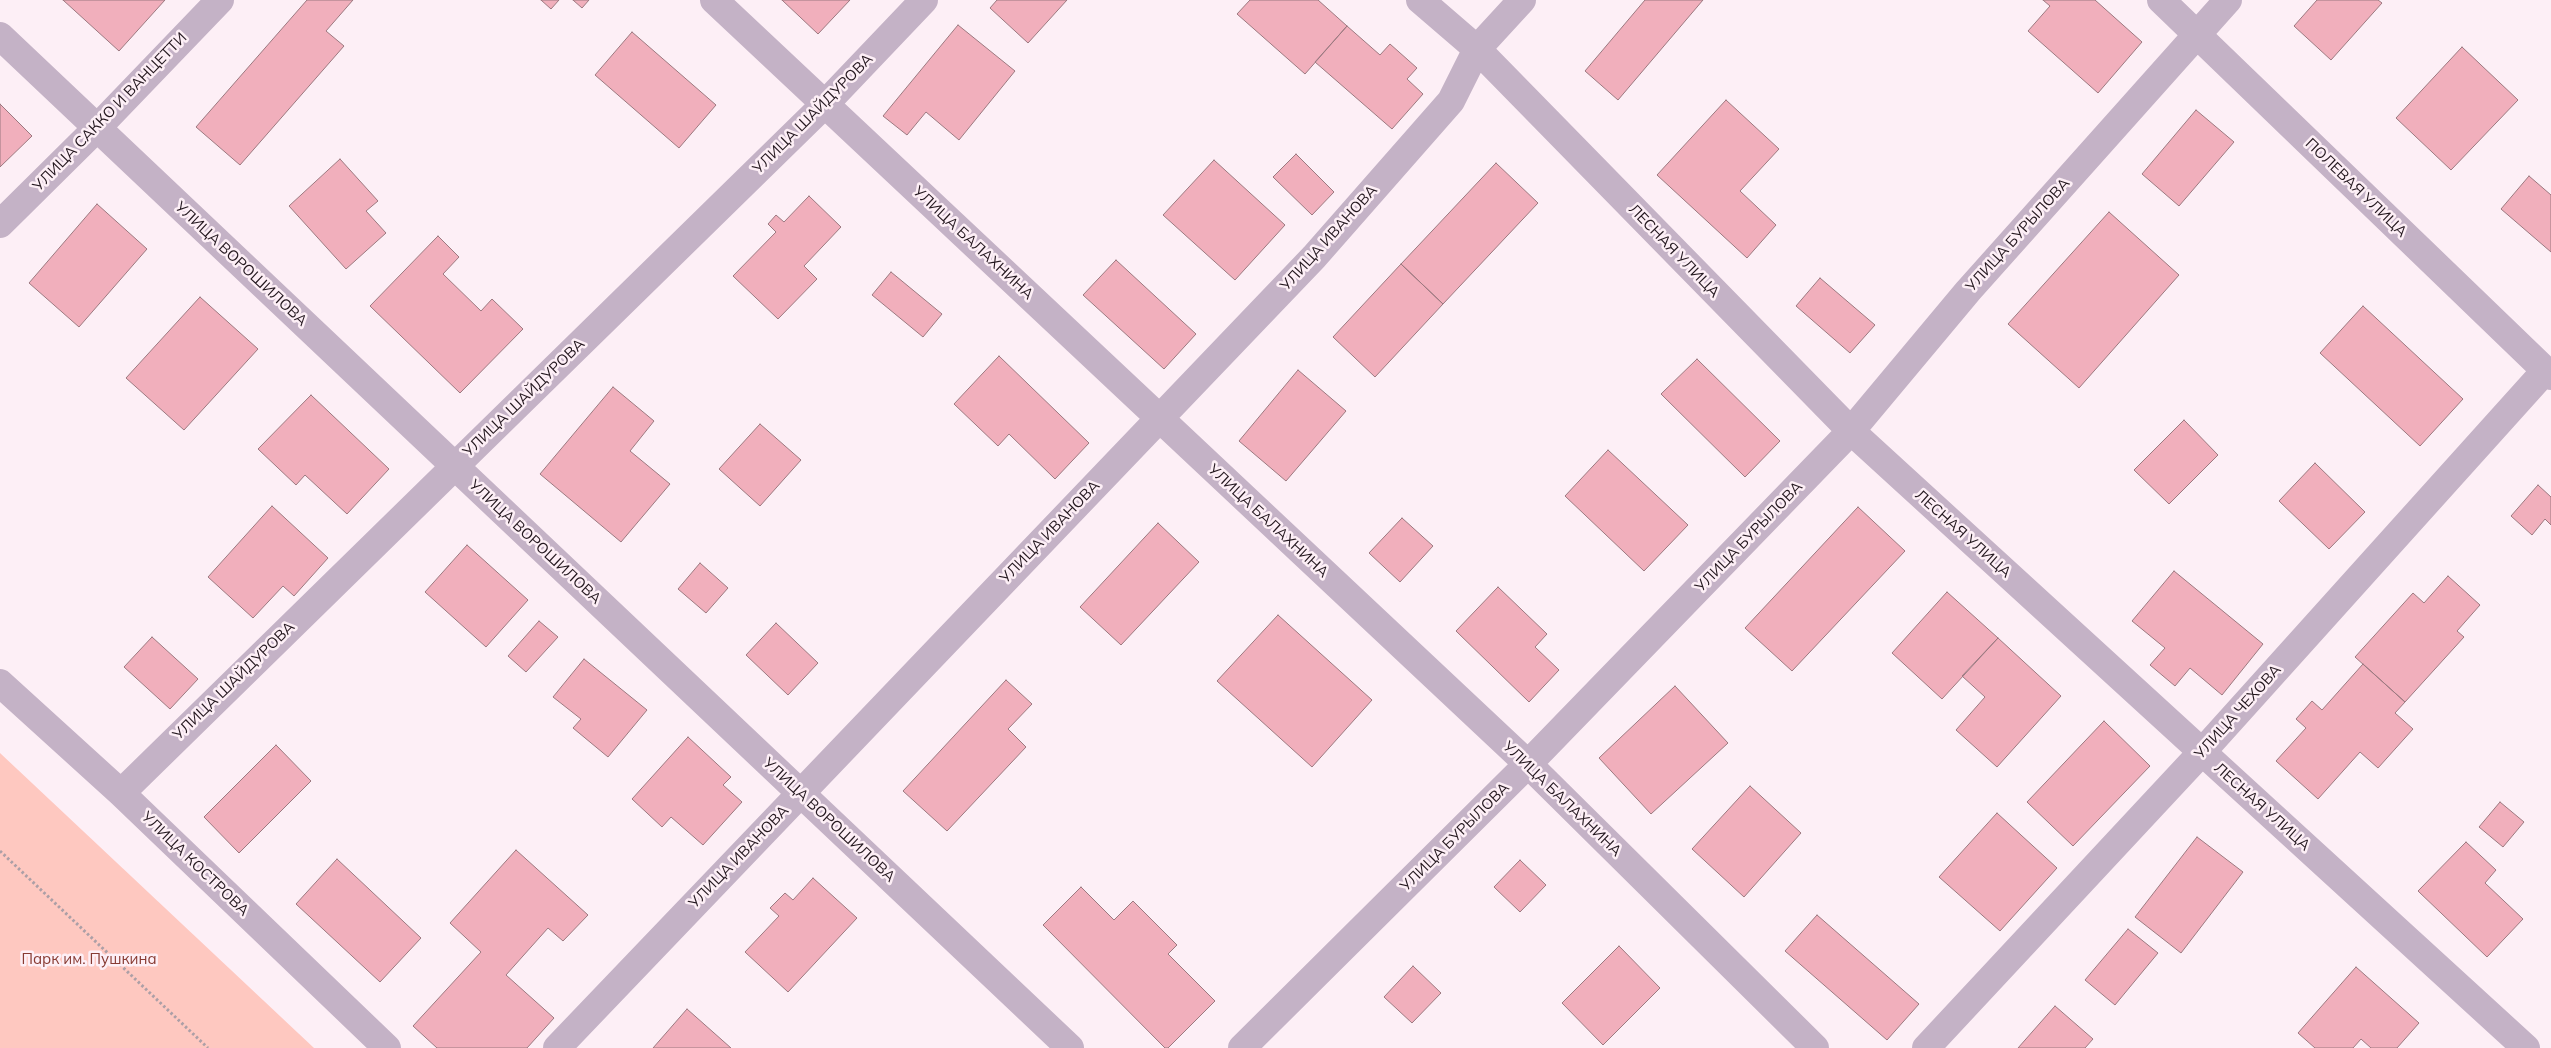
<!DOCTYPE html>
<html>
<head>
<meta charset="utf-8">
<style>
	body { margin:0 }
	canvas { display:block; background:#fdeff6 }
</style>
</head>
<body>
<canvas width="2551" height="1048"></canvas>
<script>
const ctx = document.querySelector('canvas').getContext('2d');
ctx.lineJoin = 'round';
function fillPath(path, color) { ctx.fillStyle = color; ctx.fill(path, 'evenodd'); }
const poly = rows => new Path2D(rows.map(r => 'M' + r).join(''));
function stroke(path, color, width, dash) { ctx.strokeStyle = color; ctx.lineWidth = width; ctx.lineCap = dash ? 'butt' : 'round'; ctx.setLineDash(dash || []); ctx.stroke(path); }
function drawText(font, color, halo, rows, align = 'center') {
  ctx.font = font + ' Mulish,sans-serif'; ctx.lineWidth = 5; ctx.setLineDash([]); ctx.textBaseline = 'middle'; ctx.strokeStyle = halo; ctx.fillStyle = color; for (const [text, x, y, turn = 0] of rows) {
    ctx.save(); ctx.translate(x, y); ctx.rotate((+turn || 0) * Math.PI / 180); ctx.textAlign = isNaN(turn) ? turn : align; if (halo) ctx.strokeText(text, 0, 0); ctx.fillText(text, 0, 0); ctx.restore();
  }
}
const green = poly([
	[0,753,314,1048,0,1048]
]);
const building = poly([
	[63,0,165,0,119,51,63,0],
	[307,0,353,0,326,31,344,46,240,165,196,127,307,0],
	[541,0,559,0,551,9,541,0],
	[573,0,589,0,582,8,573,0],
	[782,0,850,0,818,34,782,0],
	[997,0,1067,0,1028,43,990,8,997,0],
	[1250,0,1318,0,1347,26,1305,74,1237,14,1250,0],
	[1645,0,1703,0,1618,100,1585,71,1645,0],
	[2043,0,2095,0,2142,42,2098,93,2028,31,2050,6,2043,0],
	[2317,0,2378,0,2382,3,2331,60,2294,26,2317,0],
	[958,25,1015,71,959,140,926,112,907,135,883,116,958,25],
	[1347,26,1380,55,1390,44,1417,68,1407,79,1423,94,1392,129,1315,62,1347,26],
	[632,32,716,105,679,148,595,75,632,32],
	[2462,47,2518,100,2451,170,2396,118,2462,47],
	[1726,100,1779,149,1740,191,1776,225,1747,258,1657,175,1726,100],
	[0,104,32,136,0,167,0,104],
	[2196,110,2234,142,2179,206,2142,174,2196,110],
	[1296,154,1334,192,1312,215,1273,177,1296,154],
	[340,159,378,201,366,211,386,233,346,269,289,206,340,159],
	[1214,160,1285,225,1235,280,1163,215,1214,160],
	[1496,163,1538,203,1443,304,1401,264,1496,163],
	[2529,176,2551,195,2551,252,2501,209,2529,176],
	[809,196,841,227,804,266,817,279,778,319,733,276,776,232,768,224,776,215,784,222,809,196],
	[97,204,147,249,79,327,29,283,97,204],
	[2109,212,2179,275,2079,388,2008,324,2109,212],
	[438,236,459,257,443,274,481,311,492,299,523,329,460,393,370,306,438,236],
	[1116,260,1196,334,1164,369,1083,295,1116,260],
	[1401,264,1443,304,1375,377,1333,337,1401,264],
	[891,272,942,314,923,337,872,295,891,272],
	[1820,278,1875,325,1850,353,1796,306,1820,278],
	[200,297,258,349,184,430,126,378,200,297],
	[2363,306,2463,399,2420,446,2320,353,2363,306],
	[999,356,1089,443,1055,479,1009,434,998,446,954,404,999,356],
	[1697,359,1780,441,1745,477,1661,394,1697,359],
	[1298,370,1346,411,1286,481,1239,441,1298,370],
	[613,387,654,421,630,451,670,484,621,542,540,474,613,387],
	[311,395,389,469,347,514,305,475,296,485,258,449,311,395],
	[2184,420,2218,455,2169,504,2134,470,2184,420],
	[760,424,801,460,760,506,719,469,760,424],
	[1608,450,1688,525,1644,571,1565,496,1608,450],
	[2315,463,2365,512,2329,549,2279,501,2315,463],
	[2538,485,2551,497,2551,525,2545,519,2532,535,2511,516,2538,485],
	[272,506,328,558,294,596,283,586,253,618,208,577,272,506],
	[1858,507,1905,551,1792,671,1745,628,1858,507],
	[1402,518,1433,546,1400,582,1369,553,1402,518],
	[1158,523,1199,562,1121,645,1080,607,1158,523],
	[467,545,528,600,486,647,425,592,467,545],
	[700,563,728,588,706,613,678,589,700,563],
	[2174,571,2263,644,2222,695,2190,668,2175,686,2150,665,2165,648,2132,621,2174,571],
	[2448,576,2480,605,2457,631,2464,637,2405,702,2355,657,2413,593,2424,603,2448,576],
	[1498,587,1547,634,1535,647,1559,670,1529,702,1456,631,1498,587],
	[1947,592,1998,638,1942,699,1892,653,1947,592],
	[1278,615,1372,700,1312,767,1217,681,1278,615],
	[539,621,558,637,526,672,508,656,539,621],
	[776,623,818,663,788,695,746,655,776,623],
	[152,637,198,679,170,709,124,667,152,637],
	[1998,638,2061,696,1997,767,1956,730,1985,697,1962,676,1998,638],
	[584,659,647,710,608,757,573,728,581,719,553,697,584,659],
	[2363,664,2405,702,2395,713,2413,729,2378,768,2360,752,2318,799,2276,761,2306,728,2296,719,2312,701,2322,710,2363,664],
	[1006,680,1032,704,1008,729,1026,747,947,831,903,791,1006,680],
	[1675,686,1728,743,1651,814,1599,758,1675,686],
	[2104,721,2150,766,2073,846,2027,802,2104,721],
	[688,737,731,777,723,785,742,802,703,845,671,817,662,827,632,799,688,737],
	[276,745,311,781,239,853,204,817,276,745],
	[1750,786,1801,833,1744,897,1692,849,1750,786],
	[2500,802,2524,822,2503,847,2479,827,2500,802],
	[1997,813,2057,868,2000,931,1939,877,1997,813],
	[2197,837,2243,872,2181,953,2135,917,2197,837],
	[2466,842,2496,870,2485,883,2523,919,2487,957,2418,891,2466,842],
	[516,850,588,915,563,941,548,928,506,975,554,1018,527,1048,437,1048,413,1026,481,952,450,923,516,850],
	[337,859,421,938,380,982,296,904,337,859],
	[1520,860,1546,885,1520,912,1494,887,1520,860],
	[813,878,857,918,788,992,745,952,779,916,770,908,785,893,793,900,813,878],
	[1081,887,1114,920,1133,901,1177,945,1168,954,1215,1001,1168,1048,1165,1048,1043,925,1081,887],
	[1817,915,1919,1004,1887,1040,1785,951,1817,915],
	[2128,929,2158,953,2115,1005,2085,980,2128,929],
	[1619,946,1660,988,1603,1045,1562,1003,1619,946],
	[1413,966,1441,993,1412,1023,1384,997,1413,966],
	[2356,967,2419,1023,2397,1048,2371,1048,2361,1039,2353,1048,2315,1048,2298,1033,2356,967],
	[2055,1006,2093,1039,2085,1048,2018,1048,2055,1006],
	[687,1009,731,1048,653,1048,687,1009]
]);
const path = poly([
	[0,851,208,1048]
]);
const minor = poly([
	[714,0,1528,764,1815,1048],
	[1420,0,1477,49,1851,431,2526,1048],
	[2161,0,2551,376],
	[0,36,1070,1048],
	[0,224,97,128,220,0],
	[0,683,121,793,387,1048],
	[121,793,825,104,924,0],
	[557,1048,1314,257,1451,101,1477,49,1522,0],
	[1242,1048,1528,764,1851,431,1968,291,2228,0],
	[1926,1048,2202,752,2545,371]
]);
const streetNames = [
	["УЛИЦА САККО И ВАНЦЕТТИ",110,112,-46],
	["УЛИЦА ШАЙДУРОВА",813,114,-45],
	["ПОЛЕВАЯ УЛИЦА",2356,188,44],
	["УЛИЦА БУРЫЛОВА",2018,235,-48],
	["УЛИЦА ИВАНОВА",1329,238,-48],
	["УЛИЦА БАЛАХНИНА",973,243,43],
	["ЛЕСНАЯ УЛИЦА",1674,251,46],
	["УЛИЦА ВОРОШИЛОВА",241,264,43],
	["УЛИЦА ШАЙДУРОВА",524,398,-44],
	["УЛИЦА БАЛАХНИНА",1268,521,43],
	["УЛИЦА ИВАНОВА",1050,532,-46],
	["ЛЕСНАЯ УЛИЦА",1963,534,42],
	["УЛИЦА БУРЫЛОВА",1749,537,-46],
	["УЛИЦА ВОРОШИЛОВА",535,542,43],
	["УЛИЦА ШАЙДУРОВА",234,681,-44],
	["УЛИЦА ЧЕХОВА",2238,712,-48],
	["УЛИЦА БАЛАХНИНА",1562,799,44],
	["ЛЕСНАЯ УЛИЦА",2262,807,42],
	["УЛИЦА ВОРОШИЛОВА",829,820,43],
	["УЛИЦА БУРЫЛОВА",1455,837,-45],
	["УЛИЦА ИВАНОВА",739,857,-46],
	["УЛИЦА КОСТРОВА",195,864,44]
];
const parkNames = [
	["Парк им. Пушкина",89,959]
];
fillPath(green, '#fec8c0');
fillPath(building, '#f1afbc');
stroke(building, '#9c7980', 1);
stroke(path, '#ac9fa6', 3, [2.5, 2.5]);
stroke(minor, '#c4b2c6', 28);
drawText('15px', '#23171e', '#fdeff6', streetNames);
drawText('15px', '#883b33', '#fdeff6', parkNames);
</script>
</body>
</html>
